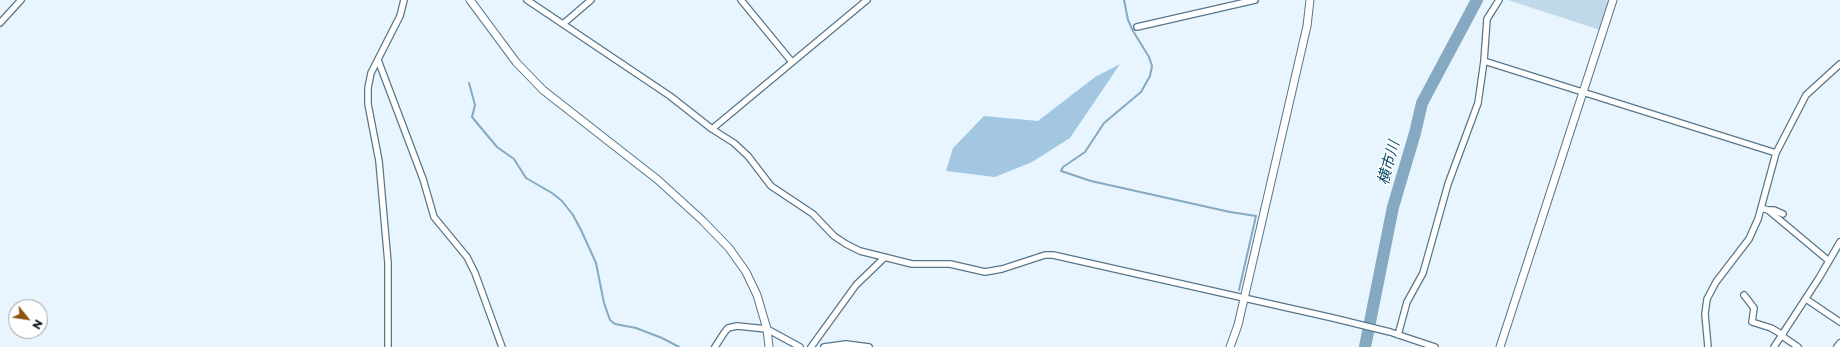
<!DOCTYPE html>
<html>
<head>
<meta charset="utf-8">
<style>
	body { margin:0 }
	#map { position:relative; width:1840px; height:347px; overflow:hidden; background:#e8f5fe; font-family:Montserrat,sans-serif }
	canvas { display:block }
	.north { position:absolute; left:8px; top:299px; width:40px; height:40px; box-sizing:border-box; background:#fff; border:1px solid #9da1a5; border-radius:50%; rotate:120deg; font-size:11px; font-weight:700; line-height:16px; text-align:center; color:#09151d }
	.north::after { content:''; display:block; margin:auto; width:14px; height:18px; background:#8f5512; clip-path:polygon(50% 0,100% 100%,50% 72%,0 100%) }
</style>
</head>
<body>
<div id="map">
<canvas width="1840" height="347"></canvas>
<div class="north">N</div>
</div>
<script>
const ctx = document.querySelector('canvas').getContext('2d');
ctx.lineJoin = 'round';
function fillPath(path, color) { ctx.fillStyle = color; ctx.fill(path, 'evenodd'); }
const poly = rows => new Path2D(rows.map(r => 'M' + r).join(''));
function stroke(path, color, width, dash) { ctx.strokeStyle = color; ctx.lineWidth = width; ctx.lineCap = dash ? 'butt' : 'round'; ctx.setLineDash(dash || []); ctx.stroke(path); }
function drawText(font, color, halo, rows, align = 'center') {
  ctx.font = font + ' Montserrat,"Noto Sans JP",sans-serif'; ctx.lineWidth = 3; ctx.setLineDash([]); ctx.textBaseline = 'middle'; ctx.strokeStyle = halo; ctx.fillStyle = color; for (const [text, x, y, turn = 0] of rows) {
    ctx.save(); ctx.translate(x, y); ctx.rotate((+turn || 0) * Math.PI / 180); ctx.textAlign = isNaN(turn) ? turn : align; if (halo) ctx.strokeText(text, 0, 0); ctx.fillText(text, 0, 0); ctx.restore();
  }
}
const green = poly([
	[1508,0,1613,0,1603,31]
]);
const forest = poly([
	[1120,64,1070,138,1032,162,995,177,946,171,953,148,984,116,1038,121,1095,77]
]);
const stream = poly([
	[1124,0,1128,20,1133,31,1149,57,1152,66,1150,76,1141,92,1104,123,1085,152,1063,167,1061,171,1091,181,1230,212,1256,216,1239,290],
	[469,83,475,105,472,117,497,147,514,159,526,178,552,193,562,201,573,215,581,230,596,263,604,303,610,320,615,324,636,328,662,338,679,347]
]);
const river = poly([
	[1365,347,1393,207,1415,133,1422,103,1477,0]
]);
const minor = poly([
	[527,0,670,96,712,129,734,143,748,156,771,186,813,214,834,236,846,244,860,251,912,264,950,264,985,272,1002,269,1045,255,1053,255,1333,318,1390,332,1435,347],
	[741,0,792,62],
	[0,23,21,0],
	[563,24,591,0],
	[1137,27,1255,0],
	[378,60,423,179,434,217,467,257,475,273,502,347],
	[1484,61,1776,153],
	[712,129,867,0],
	[1761,208,1768,210,1829,261],
	[1768,210,1774,210,1783,214],
	[1744,295,1754,308,1752,322,1771,328,1783,335],
	[1806,299,1840,322],
	[1398,335,1407,302,1423,273,1448,184,1478,103,1484,61,1487,19,1499,0],
	[1782,336,1798,347],
	[388,347,388,263,379,161,368,104,368,88,371,73,400,16,404,0],
	[715,347,724,333,728,328,737,326,767,329,800,347],
	[811,347,856,285,884,258],
	[824,347,846,344,869,347],
	[1708,347,1705,314,1707,299,1716,282,1749,239,1758,219,1776,153,1806,95,1840,64],
	[1774,347,1819,278,1840,242],
	[1837,347,1840,343]
]);
const tertiary = poly([
	[470,0,516,62,543,90,658,180,703,221,729,248,746,272,757,295,767,329,769,347],
	[1230,347,1238,325,1307,26,1310,0],
	[1500,347,1613,0]
]);
const waterNames = [
	["横市川",1389,163,-75]
];
fillPath(green, '#bfd9eb');
fillPath(forest, '#a3c7e0');
stroke(stream, '#85a9c1', 2);
stroke(river, '#85a9c1', 12);
stroke(minor, '#587689', 8);
stroke(tertiary, '#587689', 9);
stroke(minor, '#fff', 5.5);
stroke(tertiary, '#fff', 7);
drawText('italic 15px', '#094b6c', '#fff', waterNames);
</script>
</body>
</html>
